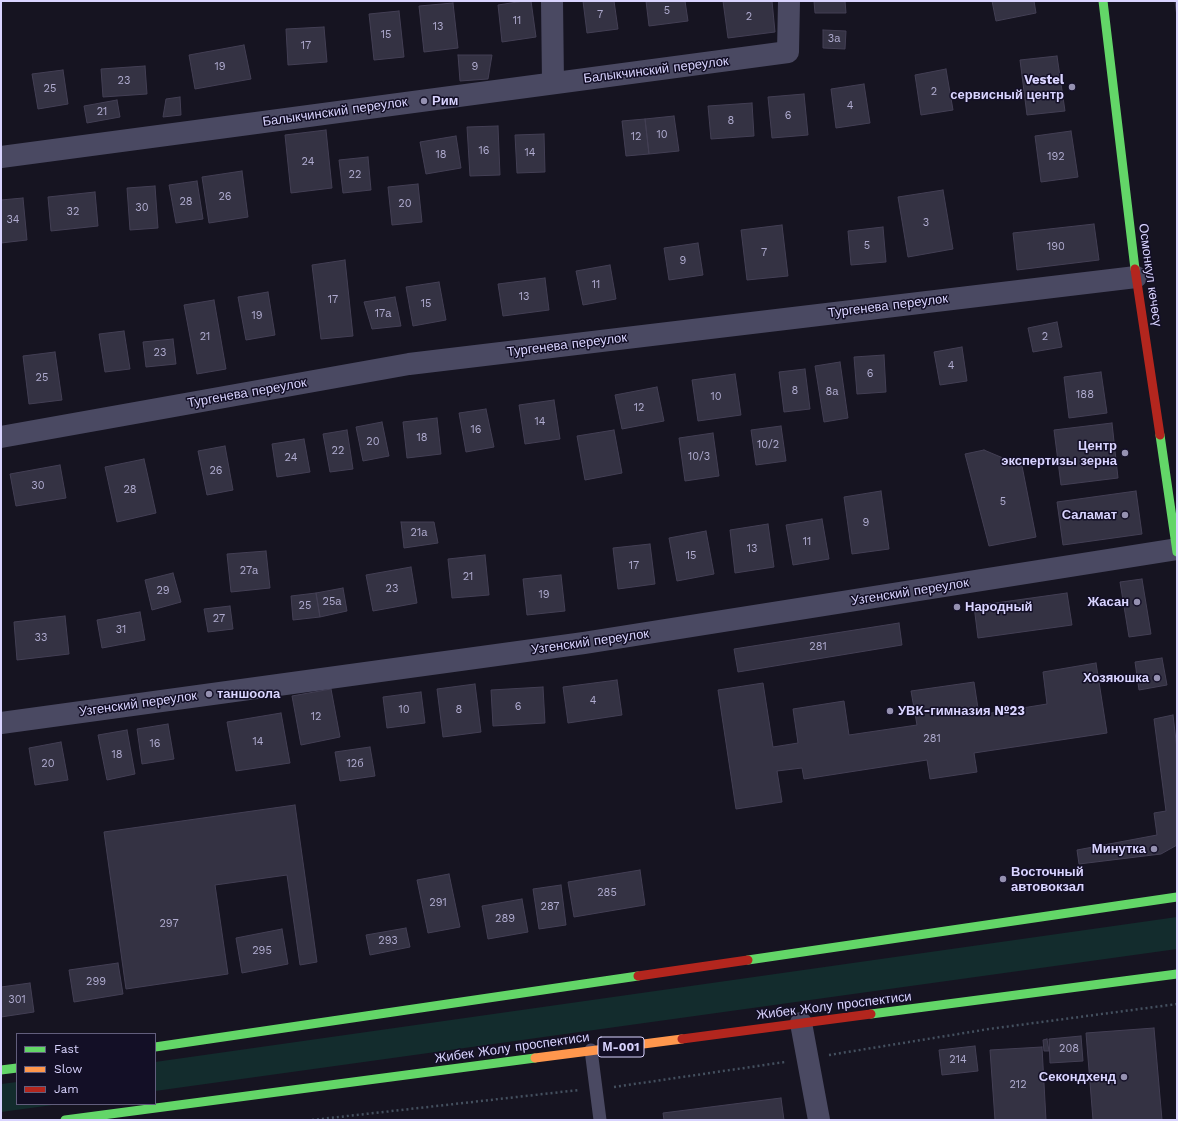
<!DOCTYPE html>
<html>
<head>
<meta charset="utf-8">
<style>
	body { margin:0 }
	#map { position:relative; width:1178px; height:1121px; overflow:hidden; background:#161421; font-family:"Work Sans",sans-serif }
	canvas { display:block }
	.frame { position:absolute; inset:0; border:2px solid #d9d4ff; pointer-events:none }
	.legend { position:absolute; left:16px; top:1033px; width:140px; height:72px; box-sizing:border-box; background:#130f26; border:1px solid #625e7d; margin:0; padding:5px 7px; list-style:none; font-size:12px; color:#d9d4ff }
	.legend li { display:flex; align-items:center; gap:8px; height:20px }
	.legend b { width:20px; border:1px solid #625e7d }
</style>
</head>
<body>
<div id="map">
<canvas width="1178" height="1121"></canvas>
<div class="frame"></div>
<ul class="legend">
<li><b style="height:5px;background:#63d668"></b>Fast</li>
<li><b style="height:5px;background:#ff974d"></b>Slow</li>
<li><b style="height:5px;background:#b3261e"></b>Jam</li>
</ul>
</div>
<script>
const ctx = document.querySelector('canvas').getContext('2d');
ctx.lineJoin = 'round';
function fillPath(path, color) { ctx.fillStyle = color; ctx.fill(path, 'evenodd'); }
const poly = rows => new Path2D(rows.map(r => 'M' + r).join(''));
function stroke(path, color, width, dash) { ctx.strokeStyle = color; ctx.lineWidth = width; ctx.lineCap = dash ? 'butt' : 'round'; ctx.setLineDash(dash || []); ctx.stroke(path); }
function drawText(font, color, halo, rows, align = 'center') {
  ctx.font = font + ' "Work Sans",sans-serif'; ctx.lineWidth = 3; ctx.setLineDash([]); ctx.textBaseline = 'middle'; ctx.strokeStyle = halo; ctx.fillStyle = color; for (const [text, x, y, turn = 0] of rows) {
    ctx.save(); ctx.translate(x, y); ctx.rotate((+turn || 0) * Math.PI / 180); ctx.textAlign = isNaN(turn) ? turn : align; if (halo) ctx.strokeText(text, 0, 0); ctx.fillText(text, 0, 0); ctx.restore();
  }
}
const green = poly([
	[1177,917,1177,949,155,1091,155,1062],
	[17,1082,17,1104,60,1104,1,1112,1,1084]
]);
const building = poly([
	[524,1,531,1,536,37,502,42,498,5,524,1],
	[583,1,614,1,618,29,587,33,583,1],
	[646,1,685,1,688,21,649,26,646,1],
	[723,1,772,1,775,32,728,38,723,1],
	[814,1,845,1,846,13,815,13,814,1],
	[992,1,1034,1,1036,13,996,21,992,1],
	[1175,1,1177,1,1177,17,1175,1],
	[453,3,458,48,424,52,419,6,453,3],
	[399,11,404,57,374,60,369,14,399,11],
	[324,27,327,62,288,65,286,29,324,27],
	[823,30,846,31,845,49,823,48,823,30],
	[244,45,251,79,195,89,189,55,244,45],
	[458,55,492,55,488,79,460,81,458,55],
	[1057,56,1065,111,1027,115,1020,60,1057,56],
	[145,66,147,94,103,97,101,69,145,66],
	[946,69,953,110,921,115,915,75,946,69],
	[63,70,68,104,38,109,32,74,63,70],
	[864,84,870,123,836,128,831,89,864,84],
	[804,94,808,135,772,138,768,97,804,94],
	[180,97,181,115,163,117,166,99,180,97],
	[117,100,120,117,87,123,84,106,117,100],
	[752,103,754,136,711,139,708,106,752,103],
	[674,116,679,151,649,154,645,119,674,116],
	[645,119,649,154,626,156,622,121,645,119],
	[498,126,500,175,470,176,467,127,498,126],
	[326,130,332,188,291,193,285,135,326,130],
	[1071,131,1078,177,1041,182,1035,136,1071,131],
	[544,134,545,172,517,173,515,135,544,134],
	[456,136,461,168,426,174,420,142,456,136],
	[368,157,371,190,343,193,339,160,368,157],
	[242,171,248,217,209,223,202,177,242,171],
	[197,181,203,219,176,223,169,185,197,181],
	[418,184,422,222,392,225,388,187,418,184],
	[155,186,158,228,130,230,127,188,155,186],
	[943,190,953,249,908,257,898,197,943,190],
	[95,192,98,226,51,231,48,197,95,192],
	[23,198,27,240,1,243,1,200,23,198],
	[1094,224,1099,260,1017,270,1013,233,1094,224],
	[782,225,788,276,747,280,741,230,782,225],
	[883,227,886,262,851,265,848,231,883,227],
	[698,243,703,275,669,280,664,248,698,243],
	[345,260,353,336,321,339,312,265,345,260],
	[610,265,616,299,583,305,576,271,610,265],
	[545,278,549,310,503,316,498,284,545,278],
	[439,282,446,320,413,326,406,287,439,282],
	[268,292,275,335,246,340,238,297,268,292],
	[395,297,401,326,372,329,364,302,395,297],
	[214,300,226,369,197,374,184,305,214,300],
	[1057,322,1062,347,1033,352,1028,328,1057,322],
	[124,331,130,369,105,372,99,334,124,331],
	[173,339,176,364,146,367,143,342,173,339],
	[962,347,967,381,940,385,934,352,962,347],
	[55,352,62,400,29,404,23,356,55,352],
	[884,355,886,392,857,394,854,357,884,355],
	[840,362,848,418,824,422,815,366,840,362],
	[805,369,810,409,784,412,779,372,805,369],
	[1101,372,1107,413,1069,418,1064,377,1101,372],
	[735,374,741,415,698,421,692,380,735,374],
	[657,387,664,421,622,429,615,395,657,387],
	[554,400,560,439,525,444,519,405,554,400],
	[486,409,494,447,466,452,459,413,486,409],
	[437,418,441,454,407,458,403,422,437,418],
	[382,422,389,456,363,461,356,427,382,422],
	[1112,423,1118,478,1061,485,1054,430,1112,423],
	[781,426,786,461,756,465,751,430,781,426],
	[347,430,353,469,330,472,323,434,347,430],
	[614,430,622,473,585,480,577,436,614,430],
	[713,433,719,476,685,481,679,438,713,433],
	[304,439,310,472,277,477,272,444,304,439],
	[225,446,233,490,207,495,198,451,225,446],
	[984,450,1022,466,1036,537,989,546,965,454,984,450],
	[144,459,156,513,117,522,105,467,144,459],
	[60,465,66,498,16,506,10,474,60,465],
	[881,491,889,549,852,554,844,497,881,491],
	[1136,491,1142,534,1063,545,1057,502,1136,491],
	[822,519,829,559,793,565,786,525,822,519],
	[401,522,434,522,438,543,404,548,401,522],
	[768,524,774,567,735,573,730,530,768,524],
	[706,531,714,574,677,581,669,538,706,531],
	[650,544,655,584,618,589,613,548,650,544],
	[266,551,270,588,231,592,227,554,266,551],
	[485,555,489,595,452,598,448,559,485,555],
	[411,567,417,603,373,611,366,575,411,567],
	[173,573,181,602,152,610,145,580,173,573],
	[561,575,565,611,527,615,523,579,561,575],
	[1142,579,1151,634,1129,637,1120,582,1142,579],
	[343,588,347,611,320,617,316,593,343,588],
	[316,593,320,617,293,620,291,596,316,593],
	[1067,593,1072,625,978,638,974,606,1067,593],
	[230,606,233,629,208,632,204,609,230,606],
	[140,612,145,640,102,648,97,620,140,612],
	[65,616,69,654,17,660,14,622,65,616],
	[899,623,902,645,738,672,734,649,899,623],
	[1162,658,1167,685,1139,690,1135,662,1162,658],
	[1096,663,1107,733,974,753,977,772,930,779,927,760,804,779,802,768,777,771,782,802,736,809,718,690,763,683,773,747,798,743,793,709,844,701,849,735,917,725,911,691,974,682,979,715,1047,704,1043,672,1096,663],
	[617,680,622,715,568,723,563,687,617,680],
	[475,684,481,732,443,737,437,689,475,684],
	[543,687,545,723,493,726,491,690,543,687],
	[331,689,340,737,301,745,292,696,331,689],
	[421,692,425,723,387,728,383,697,421,692],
	[281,713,290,763,236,771,227,722,281,713],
	[1173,715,1177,749,1177,845,1161,854,1079,864,1077,850,1157,835,1154,813,1166,811,1154,719,1173,715],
	[168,724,174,759,142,764,137,729,168,724],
	[127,730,135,774,107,780,98,735,127,730],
	[61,742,68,780,35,785,29,748,61,742],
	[370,747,375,776,340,781,335,752,370,747],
	[295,805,317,962,300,965,287,875,215,885,228,974,126,989,104,832,295,805],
	[640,870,645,905,574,917,568,882,640,870],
	[449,874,460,927,428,933,417,880,449,874],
	[561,885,566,925,539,929,533,889,561,885],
	[522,899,528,932,488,939,482,906,522,899],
	[406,928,410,947,370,955,366,935,406,928],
	[282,929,288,964,242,973,236,938,282,929],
	[118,963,123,994,74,1002,69,970,118,963],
	[30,983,34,1012,1,1017,1,987,30,983],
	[1154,1028,1162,1120,1093,1120,1086,1033,1154,1028],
	[1081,1036,1083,1061,1050,1063,1049,1039,1081,1036],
	[1047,1039,1049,1051,1044,1051,1043,1040,1047,1039],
	[975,1046,978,1071,942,1075,939,1050,975,1046],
	[1042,1047,1046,1120,995,1120,990,1050,1042,1047],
	[781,1098,784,1120,664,1120,663,1113,781,1098]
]);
const path = poly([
	[829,1055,989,1029,1177,1004],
	[614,1087,785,1062],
	[312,1120,579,1090]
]);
const lane = poly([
	[591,1050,600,1120]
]);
const street = poly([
	[552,1,553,83],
	[1,157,788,52,789,1],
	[1,437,409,364,1136,277],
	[1,723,584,643,1177,549],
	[801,1023,819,1120]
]);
const fast = poly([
	[1103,1,1135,269],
	[1160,435,1177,552],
	[748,960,1177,897],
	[871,1014,1177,974],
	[155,1047,638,976],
	[1,1070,17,1068],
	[65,1120,535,1058]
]);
const slow = poly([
	[535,1058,682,1039]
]);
const jam = poly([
	[1135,269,1160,435],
	[638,976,748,960],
	[682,1039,871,1014]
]);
const markers = [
	[1072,87,4,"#9591b1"],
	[424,101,4,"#9591b1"],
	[1125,453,4,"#9591b1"],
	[1125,515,4,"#9591b1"],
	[1137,602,4,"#9591b1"],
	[957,607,4,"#9591b1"],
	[1157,678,4,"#9591b1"],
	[209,694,4,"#9591b1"],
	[890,711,4,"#9591b1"],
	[1154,849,4,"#9591b1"],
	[1003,879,4,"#9591b1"],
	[1124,1077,4,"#9591b1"]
];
const numberNames = [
	["5",667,11],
	["7",600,15],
	["2",749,17],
	["11",517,21],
	["13",438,27],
	["15",386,35],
	["3а",834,39],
	["17",306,46],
	["19",220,67],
	["9",475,67],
	["23",124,81],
	["25",50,89],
	["2",934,92],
	["4",850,106],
	["21",102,112],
	["6",788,116],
	["8",731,121],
	["10",662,135],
	["12",636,137],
	["16",484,151],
	["14",530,153],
	["18",441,155],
	["192",1056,157],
	["24",308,162],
	["22",355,175],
	["26",225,197],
	["28",186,202],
	["20",405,204],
	["30",142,208],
	["32",73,212],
	["34",13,220],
	["3",926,223],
	["5",867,246],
	["190",1056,247],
	["7",764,253],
	["9",683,261],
	["11",596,285],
	["13",524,297],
	["17",333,300],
	["15",426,304],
	["17а",383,314],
	["19",257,316],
	["21",205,337],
	["2",1045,337],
	["23",160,353],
	["4",951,366],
	["6",870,374],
	["25",42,378],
	["8",795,391],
	["8а",832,392],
	["188",1085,395],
	["10",716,397],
	["12",639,408],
	["14",540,422],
	["16",476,430],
	["18",422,438],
	["20",373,442],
	["10/2",768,445],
	["22",338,451],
	["10/3",699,457],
	["24",291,458],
	["26",216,471],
	["30",38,486],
	["28",130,490],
	["5",1003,502],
	["9",866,523],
	["21а",419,533],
	["11",807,542],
	["13",752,549],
	["15",691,556],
	["17",634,566],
	["27а",249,571],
	["21",468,577],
	["23",392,589],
	["29",163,591],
	["19",544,595],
	["25а",332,602],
	["25",305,606],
	["27",219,619],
	["31",121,630],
	["33",41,638],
	["281",818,647],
	["4",593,701],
	["6",518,707],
	["10",404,710],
	["8",459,710],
	["12",316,717],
	["281",932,739],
	["14",258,742],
	["16",155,744],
	["18",117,755],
	["20",48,764],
	["12б",355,764],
	["285",607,893],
	["291",438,903],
	["287",550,907],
	["289",505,919],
	["297",169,924],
	["293",388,941],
	["295",262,951],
	["299",96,982],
	["301",17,1000],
	["208",1069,1049],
	["214",958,1060],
	["212",1018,1085]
];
const shields = [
	[621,1047,46]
];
const shieldNames = [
	["М-001",621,1047]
];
const streetNames = [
	["Балыкчинский переулок",656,70,-7],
	["Балыкчинский переулок",335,112,-8],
	["Осмонкул көчөсү",1150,275,82],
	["Тургенева переулок",888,306,-7],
	["Тургенева переулок",567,345,-7],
	["Тургенева переулок",247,393,-10],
	["Узгенский переулок",910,592,-9],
	["Узгенский переулок",590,642,-8],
	["Узгенский переулок",138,704,-8],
	["Жибек Жолу проспектиси",834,1006,-7],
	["Жибек Жолу проспектиси",512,1048,-8]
];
const poiNames = [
	["Vestel",1064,80],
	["сервисный центр",1064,95],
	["Рим",432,101,"left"],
	["Центр",1117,446],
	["экспертизы зерна",1117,461],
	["Саламат",1117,515],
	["Жасан",1129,602],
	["Народный",965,607,"left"],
	["Хозяюшка",1149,678],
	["таншоола",217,694,"left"],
	["УВК-гимназия №23",898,711,"left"],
	["Минутка",1146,849],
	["Восточный",1011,872,"left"],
	["автовокзал",1011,887,"left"],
	["Секондхенд",1116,1077]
];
fillPath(green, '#132c2d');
fillPath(building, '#343243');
stroke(building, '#433f54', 1);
stroke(path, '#44505f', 2.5, [2, 3]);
stroke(lane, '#4a4962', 13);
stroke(street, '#4a4962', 22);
stroke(fast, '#63d668', 9);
stroke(slow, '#ff974d', 9);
stroke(jam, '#b3261e', 9);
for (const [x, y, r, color] of markers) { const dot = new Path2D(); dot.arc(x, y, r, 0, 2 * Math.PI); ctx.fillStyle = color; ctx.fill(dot); stroke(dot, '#130f26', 1.5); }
drawText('11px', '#b0acd0', null, numberNames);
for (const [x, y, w] of shields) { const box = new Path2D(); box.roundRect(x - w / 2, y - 10, w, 20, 3); ctx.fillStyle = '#130f26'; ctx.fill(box); stroke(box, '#d9d4ff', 1); }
drawText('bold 12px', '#d9d4ff', null, shieldNames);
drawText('13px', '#d9d4ff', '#130f26', streetNames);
drawText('bold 13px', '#d9d4ff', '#130f26', poiNames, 'right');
</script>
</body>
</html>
